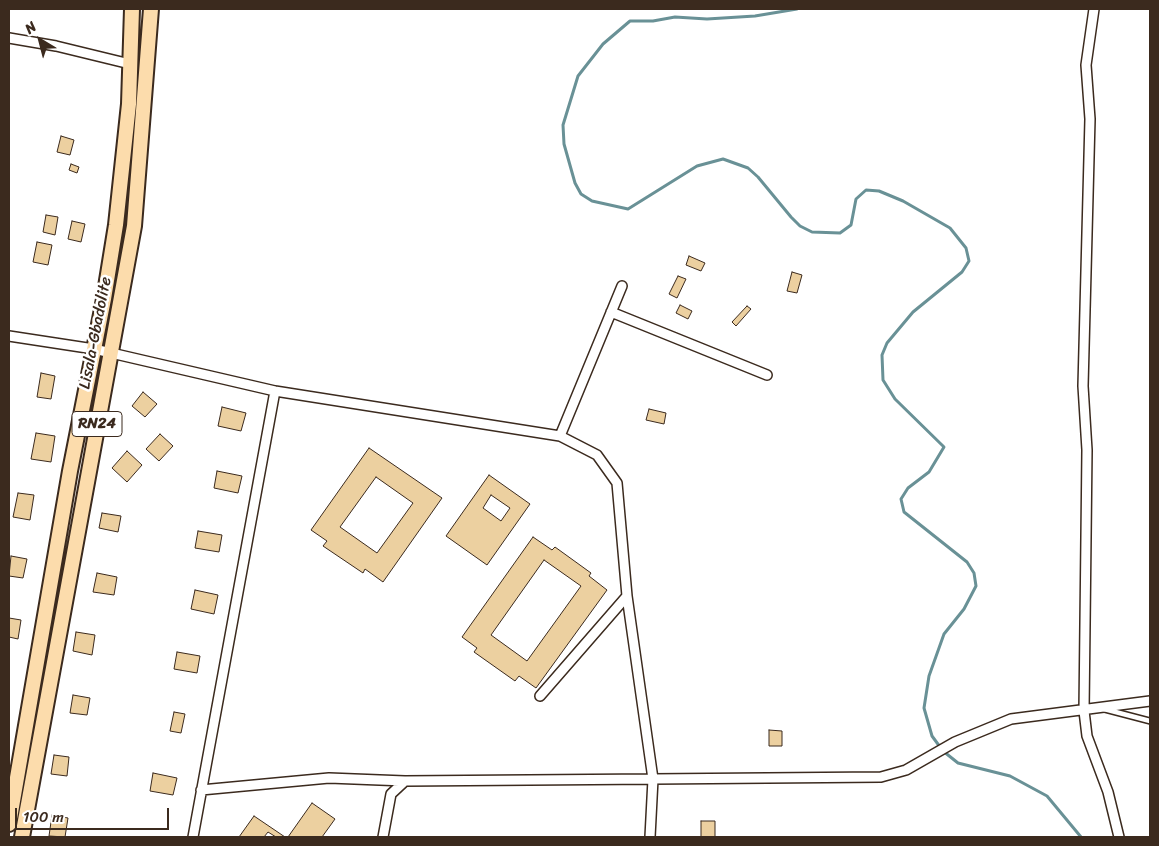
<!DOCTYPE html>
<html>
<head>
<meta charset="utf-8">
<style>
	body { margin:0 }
	#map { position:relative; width:1159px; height:846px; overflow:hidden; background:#fff; font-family:Sriracha,sans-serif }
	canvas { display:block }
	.frame { position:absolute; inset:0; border:10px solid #3b2a1e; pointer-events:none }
	.north { position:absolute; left:15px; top:15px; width:50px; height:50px; -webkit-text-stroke:4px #fff; paint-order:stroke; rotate:323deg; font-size:14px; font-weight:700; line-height:20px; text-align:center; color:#3b2a1e }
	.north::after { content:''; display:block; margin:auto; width:18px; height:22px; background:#3b2a1e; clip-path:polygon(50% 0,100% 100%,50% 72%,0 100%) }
	.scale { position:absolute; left:15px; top:808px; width:154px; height:22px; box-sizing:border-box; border:2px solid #3b2a1e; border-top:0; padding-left:6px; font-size:15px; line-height:18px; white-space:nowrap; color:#3b2a1e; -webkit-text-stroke:4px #fff; paint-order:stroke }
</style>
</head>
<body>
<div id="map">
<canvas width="1159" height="846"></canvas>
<div class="frame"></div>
<div class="north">N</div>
<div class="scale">100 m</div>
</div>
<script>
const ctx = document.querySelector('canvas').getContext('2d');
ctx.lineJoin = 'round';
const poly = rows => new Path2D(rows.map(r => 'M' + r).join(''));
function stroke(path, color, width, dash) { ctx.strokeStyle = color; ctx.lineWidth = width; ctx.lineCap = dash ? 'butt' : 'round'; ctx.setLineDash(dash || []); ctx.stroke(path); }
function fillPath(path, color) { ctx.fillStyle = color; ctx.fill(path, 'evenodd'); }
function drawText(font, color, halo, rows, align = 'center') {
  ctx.font = font + ' Sriracha,sans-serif'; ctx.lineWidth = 5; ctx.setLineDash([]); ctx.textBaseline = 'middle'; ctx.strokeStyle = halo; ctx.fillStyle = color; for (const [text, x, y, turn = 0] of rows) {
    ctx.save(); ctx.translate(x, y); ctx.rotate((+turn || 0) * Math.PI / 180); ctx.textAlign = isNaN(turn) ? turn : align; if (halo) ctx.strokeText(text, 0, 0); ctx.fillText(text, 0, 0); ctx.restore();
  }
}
const stream = poly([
	[797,9,755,16,707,19,675,17,653,21,630,21,603,44,578,76,563,125,564,144,575,183,581,194,592,201,628,209,697,166,723,159,748,168,758,177,791,217,800,226,812,232,840,233,851,225,856,199,866,190,879,191,903,201,950,228,966,248,969,261,962,272,913,312,887,343,882,355,883,380,895,399,944,447,929,472,908,488,901,499,904,512,967,562,974,573,976,586,964,609,944,634,929,676,924,708,932,736,943,751,958,763,1010,776,1047,796,1081,837]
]);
const building = poly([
	[61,136,74,140,70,155,57,152,61,136],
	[71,164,79,167,77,173,69,170,71,164],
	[46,215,58,217,55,235,43,232,46,215],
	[72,221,85,224,81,242,68,239,72,221],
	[37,242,52,245,48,265,33,262,37,242],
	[689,256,705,263,701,271,686,265,689,256],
	[792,272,802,275,797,293,787,291,792,272],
	[678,276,686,279,677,298,669,294,678,276],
	[680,305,692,311,688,319,676,313,680,305],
	[747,306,751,309,736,326,732,322,747,306],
	[41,373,55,376,51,399,37,397,41,373],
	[143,392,157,404,145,417,132,406,143,392],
	[222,407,246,413,241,431,218,426,222,407],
	[649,409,666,413,664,424,646,420,649,409],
	[36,433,55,436,51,462,31,459,36,433],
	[160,434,173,446,159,461,146,449,160,434],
	[369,448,442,498,383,582,365,569,363,573,323,546,327,541,311,530,369,448],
	[376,477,413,503,377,553,340,527,376,477],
	[127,451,142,465,127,482,112,468,127,451],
	[217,471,242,476,238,493,214,488,217,471],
	[489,475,530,504,487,565,446,536,489,475],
	[491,495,510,508,501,521,483,508,491,495],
	[18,493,34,495,30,520,13,517,18,493],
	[102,513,121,516,118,532,99,528,102,513],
	[198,531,222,535,219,552,195,548,198,531],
	[533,537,552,550,555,547,591,573,589,576,607,590,536,688,519,676,515,681,474,652,477,648,462,637,533,537],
	[544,560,581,586,527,661,491,635,544,560],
	[11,556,27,559,23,578,9,576,11,556],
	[97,573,117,577,114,595,93,592,97,573],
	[195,590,218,595,214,614,191,609,195,590],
	[9,618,21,620,18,639,9,637,9,618],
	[76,632,95,635,92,655,73,651,76,632],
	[177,652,200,656,197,673,174,669,177,652],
	[73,695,90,698,87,715,70,713,73,695],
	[174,712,185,714,181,733,170,731,174,712],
	[769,730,782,731,782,746,769,746,769,730],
	[54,755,69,757,67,776,51,774,54,755],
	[153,773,177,778,173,795,150,791,153,773],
	[312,803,335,819,322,837,288,837,312,803],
	[52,815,68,818,65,837,49,836,52,815],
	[254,816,285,837,276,837,268,832,264,837,239,837,254,816],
	[701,821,715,821,715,837,701,837,701,821]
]);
const service = poly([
	[1104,709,1150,721]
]);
const minor = poly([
	[1094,9,1086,65,1090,119,1083,386,1087,450,1084,711,1087,736,1108,792,1119,837],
	[9,38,56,46,130,64],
	[611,312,767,375],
	[9,336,94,349,275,391,560,436,597,455,617,483,627,596,653,779,881,777,906,770,955,742,1011,719,1150,701],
	[560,436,622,286],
	[540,696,627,596],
	[201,790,329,778,405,781],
	[193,837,275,391],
	[383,837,391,794,405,781,653,779,650,837]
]);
const primary = poly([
	[9,824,70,471,104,299,116,225,129,104,132,9],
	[22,837,134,226,151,9]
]);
const shields = [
	[97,424,50]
];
const shieldNames = [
	["RN24",97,424]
];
const streetNames = [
	["Lisala-Gbadolite",96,333,-79]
];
stroke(stream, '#699196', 3);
fillPath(building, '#ecd0a0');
stroke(building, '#3b2a1e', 1);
stroke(service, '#3b2a1e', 8);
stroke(minor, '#3b2a1e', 12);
stroke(primary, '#3b2a1e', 18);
stroke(service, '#fff', 4.5);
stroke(minor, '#fff', 9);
stroke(primary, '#fcdcac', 14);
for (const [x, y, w] of shields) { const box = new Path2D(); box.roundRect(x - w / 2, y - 12.5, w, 25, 4); ctx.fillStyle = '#fff'; ctx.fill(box); stroke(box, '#3b2a1e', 1); }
drawText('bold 15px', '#3b2a1e', null, shieldNames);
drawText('16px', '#3b2a1e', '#fff', streetNames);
</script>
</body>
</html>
